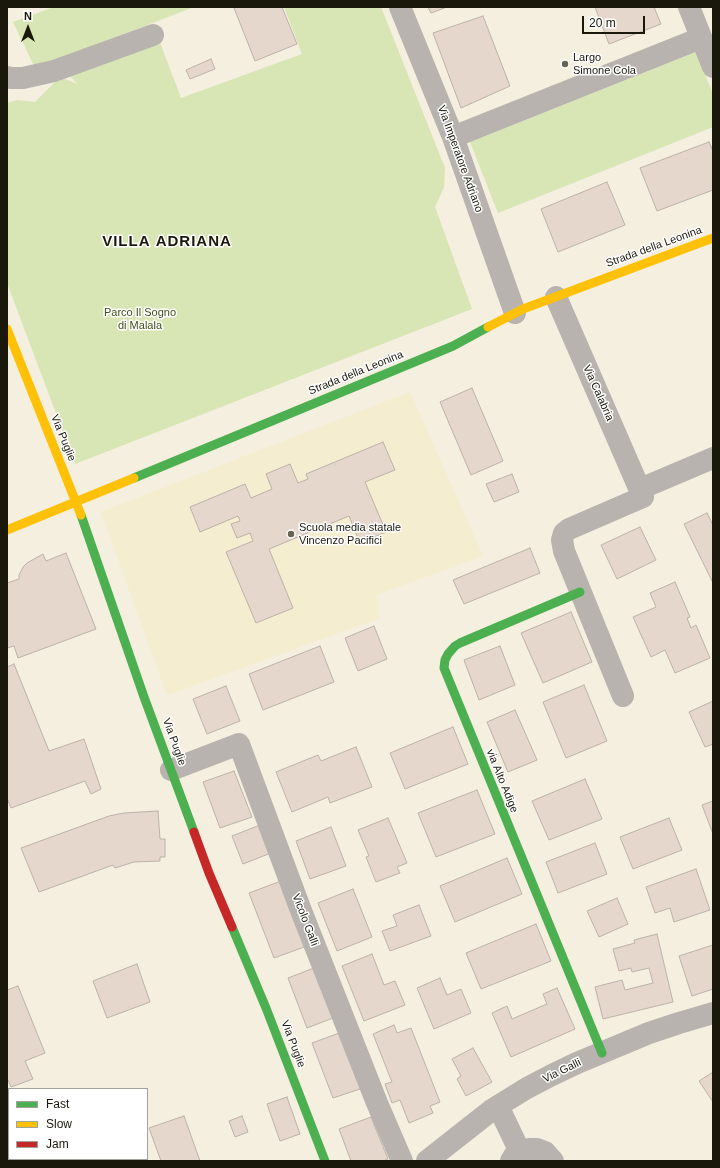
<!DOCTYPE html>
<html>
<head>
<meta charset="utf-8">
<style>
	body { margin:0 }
	#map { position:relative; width:720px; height:1168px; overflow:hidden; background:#f4efde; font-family:Helvetica,sans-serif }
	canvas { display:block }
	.frame { position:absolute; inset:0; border:8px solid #1a170b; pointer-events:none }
	.legend { position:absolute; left:8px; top:1088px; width:140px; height:72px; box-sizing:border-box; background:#fff; border:1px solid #a3a29d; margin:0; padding:5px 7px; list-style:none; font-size:12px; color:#1a170b }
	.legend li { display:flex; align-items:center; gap:8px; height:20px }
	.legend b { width:20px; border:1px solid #a3a29d }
	.north { position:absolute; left:8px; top:8px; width:40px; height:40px; -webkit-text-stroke:3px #fff; paint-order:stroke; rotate:0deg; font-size:11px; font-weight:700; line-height:16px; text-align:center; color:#1a170b }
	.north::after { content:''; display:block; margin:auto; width:14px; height:18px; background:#1a170b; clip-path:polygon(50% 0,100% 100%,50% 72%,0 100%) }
	.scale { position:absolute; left:582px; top:16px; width:63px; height:18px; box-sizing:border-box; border:2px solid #1a170b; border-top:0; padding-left:5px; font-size:12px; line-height:14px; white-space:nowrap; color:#1a170b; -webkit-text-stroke:3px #fff; paint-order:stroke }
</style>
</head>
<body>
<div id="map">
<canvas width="720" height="1168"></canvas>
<div class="frame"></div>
<ul class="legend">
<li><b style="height:5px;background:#4caf50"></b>Fast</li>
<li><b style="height:5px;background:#ffc107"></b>Slow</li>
<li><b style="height:5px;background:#c62828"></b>Jam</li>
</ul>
<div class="north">N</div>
<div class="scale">20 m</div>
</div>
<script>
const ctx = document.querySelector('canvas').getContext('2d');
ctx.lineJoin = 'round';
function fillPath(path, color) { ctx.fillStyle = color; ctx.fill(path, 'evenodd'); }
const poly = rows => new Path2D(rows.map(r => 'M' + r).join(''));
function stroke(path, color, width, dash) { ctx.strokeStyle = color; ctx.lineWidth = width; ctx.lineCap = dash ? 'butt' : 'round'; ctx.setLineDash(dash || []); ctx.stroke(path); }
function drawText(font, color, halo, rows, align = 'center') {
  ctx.font = font + ' Helvetica,sans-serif'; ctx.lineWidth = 3; ctx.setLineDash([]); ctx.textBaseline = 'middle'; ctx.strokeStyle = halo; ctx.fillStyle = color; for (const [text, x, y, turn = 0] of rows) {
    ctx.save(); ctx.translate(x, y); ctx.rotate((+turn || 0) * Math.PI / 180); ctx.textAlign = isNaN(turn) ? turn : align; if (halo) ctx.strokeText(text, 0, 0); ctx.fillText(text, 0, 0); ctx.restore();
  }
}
const built = poly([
	[410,392,483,556,376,595,380,618,167,695,101,512]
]);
const green = poly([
	[54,7,194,7,35,68,13,22],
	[284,7,381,7,445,168,444,187,435,207,472,309,75,464,7,283,7,103,17,100,35,102,60,77,78,84,65,72,159,40,181,98,302,54],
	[696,52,713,94,713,127,498,213,470,142]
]);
const building = poly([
	[238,7,282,7,297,44,255,61,234,8,238,7],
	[428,7,447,7,431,13,428,7],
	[595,7,654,7,661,24,609,44,595,7],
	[483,16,510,86,461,108,433,33,483,16],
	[211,59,215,69,190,79,186,70,211,59],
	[709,142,713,151,713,190,657,211,640,168,709,142],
	[607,182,625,225,558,252,541,209,607,182],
	[472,388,503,461,471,475,440,402,472,388],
	[383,442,395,470,365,482,386,532,360,543,349,516,269,549,293,608,256,623,226,552,253,541,250,533,237,538,231,524,240,521,238,516,200,532,190,507,245,484,251,498,272,489,266,474,290,464,298,483,308,479,306,474,383,442],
	[512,474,519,492,494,502,486,484,512,474],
	[707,513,713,525,713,583,684,524,707,513],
	[640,527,656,560,617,579,601,545,640,527],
	[530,548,540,573,464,604,453,580,530,548],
	[66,553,96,629,18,658,14,646,7,648,7,583,19,579,19,575,23,567,27,563,43,554,46,561,66,553],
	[675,582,690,617,687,618,691,628,696,625,710,658,675,673,665,650,651,657,633,617,656,607,650,593,675,582],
	[571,612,592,662,543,683,521,633,571,612],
	[374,626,387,659,358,671,345,638,374,626],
	[320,646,334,682,263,710,249,674,320,646],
	[500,646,515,685,479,700,464,660,500,646],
	[14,664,49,751,84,739,101,789,91,794,85,781,11,808,7,798,7,667,14,664],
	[584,685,607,741,566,758,543,702,584,685],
	[226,686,240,721,207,734,193,699,226,686],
	[713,701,713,744,705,747,689,712,713,701],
	[515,710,537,760,508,772,487,722,515,710],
	[453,727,468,764,405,789,390,753,453,727],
	[356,747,372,787,330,803,328,797,292,812,276,772,318,755,321,761,356,747],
	[234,771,252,817,220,828,203,782,234,771],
	[585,779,602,819,549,840,532,801,585,779],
	[477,790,495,834,436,857,418,813,477,790],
	[713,801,713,834,702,805,713,801],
	[158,811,160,839,165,839,165,857,160,857,160,861,134,862,115,868,113,865,39,892,21,848,109,816,124,813,158,811],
	[388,818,407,863,397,867,400,873,376,882,366,857,369,856,358,830,388,818],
	[669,818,682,850,633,869,620,837,669,818],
	[260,825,271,853,243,864,232,836,260,825],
	[331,827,346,866,310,879,296,841,331,827],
	[595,843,607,874,558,893,546,862,595,843],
	[507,858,522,894,455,922,440,886,507,858],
	[696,869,710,910,674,922,670,908,655,913,646,887,696,869],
	[281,881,307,946,274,958,249,893,281,881],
	[353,889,372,937,337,951,318,903,353,889],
	[617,898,628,924,599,937,587,911,617,898],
	[419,905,431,936,390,951,382,931,397,926,393,915,419,905],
	[536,924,551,961,481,989,466,953,536,924],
	[657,934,673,1002,603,1019,595,987,622,980,625,990,653,983,649,968,632,972,631,968,619,971,613,949,635,943,634,940,657,934],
	[713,945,713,989,692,996,679,956,713,945],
	[372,954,384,985,395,981,405,1005,364,1021,342,966,372,954],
	[137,964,150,1002,107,1018,93,981,137,964],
	[314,968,333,1018,307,1028,288,978,314,968],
	[440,978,447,995,461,989,471,1013,434,1029,417,988,440,978],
	[18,986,45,1053,25,1061,33,1079,11,1087,7,1078,7,990,18,986],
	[557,988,575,1029,511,1057,492,1013,507,1006,512,1019,547,1004,543,994,557,988],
	[394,1025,397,1033,411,1028,440,1102,430,1106,433,1113,409,1123,400,1100,392,1103,385,1084,392,1082,373,1034,394,1025],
	[342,1032,363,1088,333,1098,312,1043,342,1032],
	[473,1048,492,1082,466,1096,457,1079,461,1076,452,1059,473,1048],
	[713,1072,713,1102,699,1081,713,1072],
	[287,1097,300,1134,280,1141,267,1104,287,1097],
	[184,1116,200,1161,161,1161,149,1128,184,1116],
	[242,1116,248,1132,235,1137,229,1121,242,1116],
	[371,1117,388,1159,383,1161,351,1161,339,1129,371,1117]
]);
const street = poly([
	[400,7,453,137,515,313],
	[689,7,713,67],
	[7,77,11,78,23,78,54,71,153,35],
	[453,137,701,38],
	[556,297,643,497,569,529,564,533,562,540,564,551,623,696],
	[640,489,713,458],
	[171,770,239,744,300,908,377,1103,402,1161],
	[498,1106,520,1152],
	[427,1161,493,1109,527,1088,552,1075,577,1063,649,1033,679,1023,713,1013],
	[511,1161,514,1156,520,1152,529,1149,537,1149,545,1152,553,1161]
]);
const fast = poly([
	[134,478,453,346,488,327],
	[81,515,144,697,194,832],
	[580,592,460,643,455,646,448,654,445,660,444,668,602,1053],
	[232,927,266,1008,325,1161]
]);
const slow = poly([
	[488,327,523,309,713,238],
	[7,329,81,515],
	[7,530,134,478]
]);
const jam = poly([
	[194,832,209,873,232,927]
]);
const markers = [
	[565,64,4,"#666355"],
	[291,534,4,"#666355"]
];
const poiNames = [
	["Largo",573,58],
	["Simone Cola",573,71],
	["Scuola media statale",299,528],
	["Vincenzo Pacifici",299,541]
];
const streetNames = [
	["Via Imperatore Adriano",460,159,70],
	["Strada della Leonina",654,247,-20],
	["Strada della Leonina",356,373,-22],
	["Via Calabria",598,393,66],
	["Via Puglie",63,438,68],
	["Via Puglie",174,742,70],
	["via Alto Adige",502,781,68],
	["Vicolo Galli",305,920,69],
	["Via Puglie",293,1044,69],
	["Via Galli",562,1071,-26]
];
const parkNames = [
	["Parco Il Sogno",140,313],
	["di Malala",140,326]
];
const districtNames = [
	["VILLA ADRIANA",167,242]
];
fillPath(built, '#f5edcf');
fillPath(green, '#d8e5b4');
fillPath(building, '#e6d7cc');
stroke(building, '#bbb2a9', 1);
stroke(street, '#b8b3ae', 22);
stroke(fast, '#4caf50', 9);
stroke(slow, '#ffc107', 9);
stroke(jam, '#c62828', 9);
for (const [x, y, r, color] of markers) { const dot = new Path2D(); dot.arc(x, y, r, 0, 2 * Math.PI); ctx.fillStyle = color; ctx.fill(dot); stroke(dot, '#fff', 1.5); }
drawText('11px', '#1a170b', '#fff', poiNames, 'left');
drawText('11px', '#1a170b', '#fff', streetNames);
drawText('11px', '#3d4f17', '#fff', parkNames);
ctx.letterSpacing = '1px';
drawText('bold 15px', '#1a170b', '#fff', districtNames);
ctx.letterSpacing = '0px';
</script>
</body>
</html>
